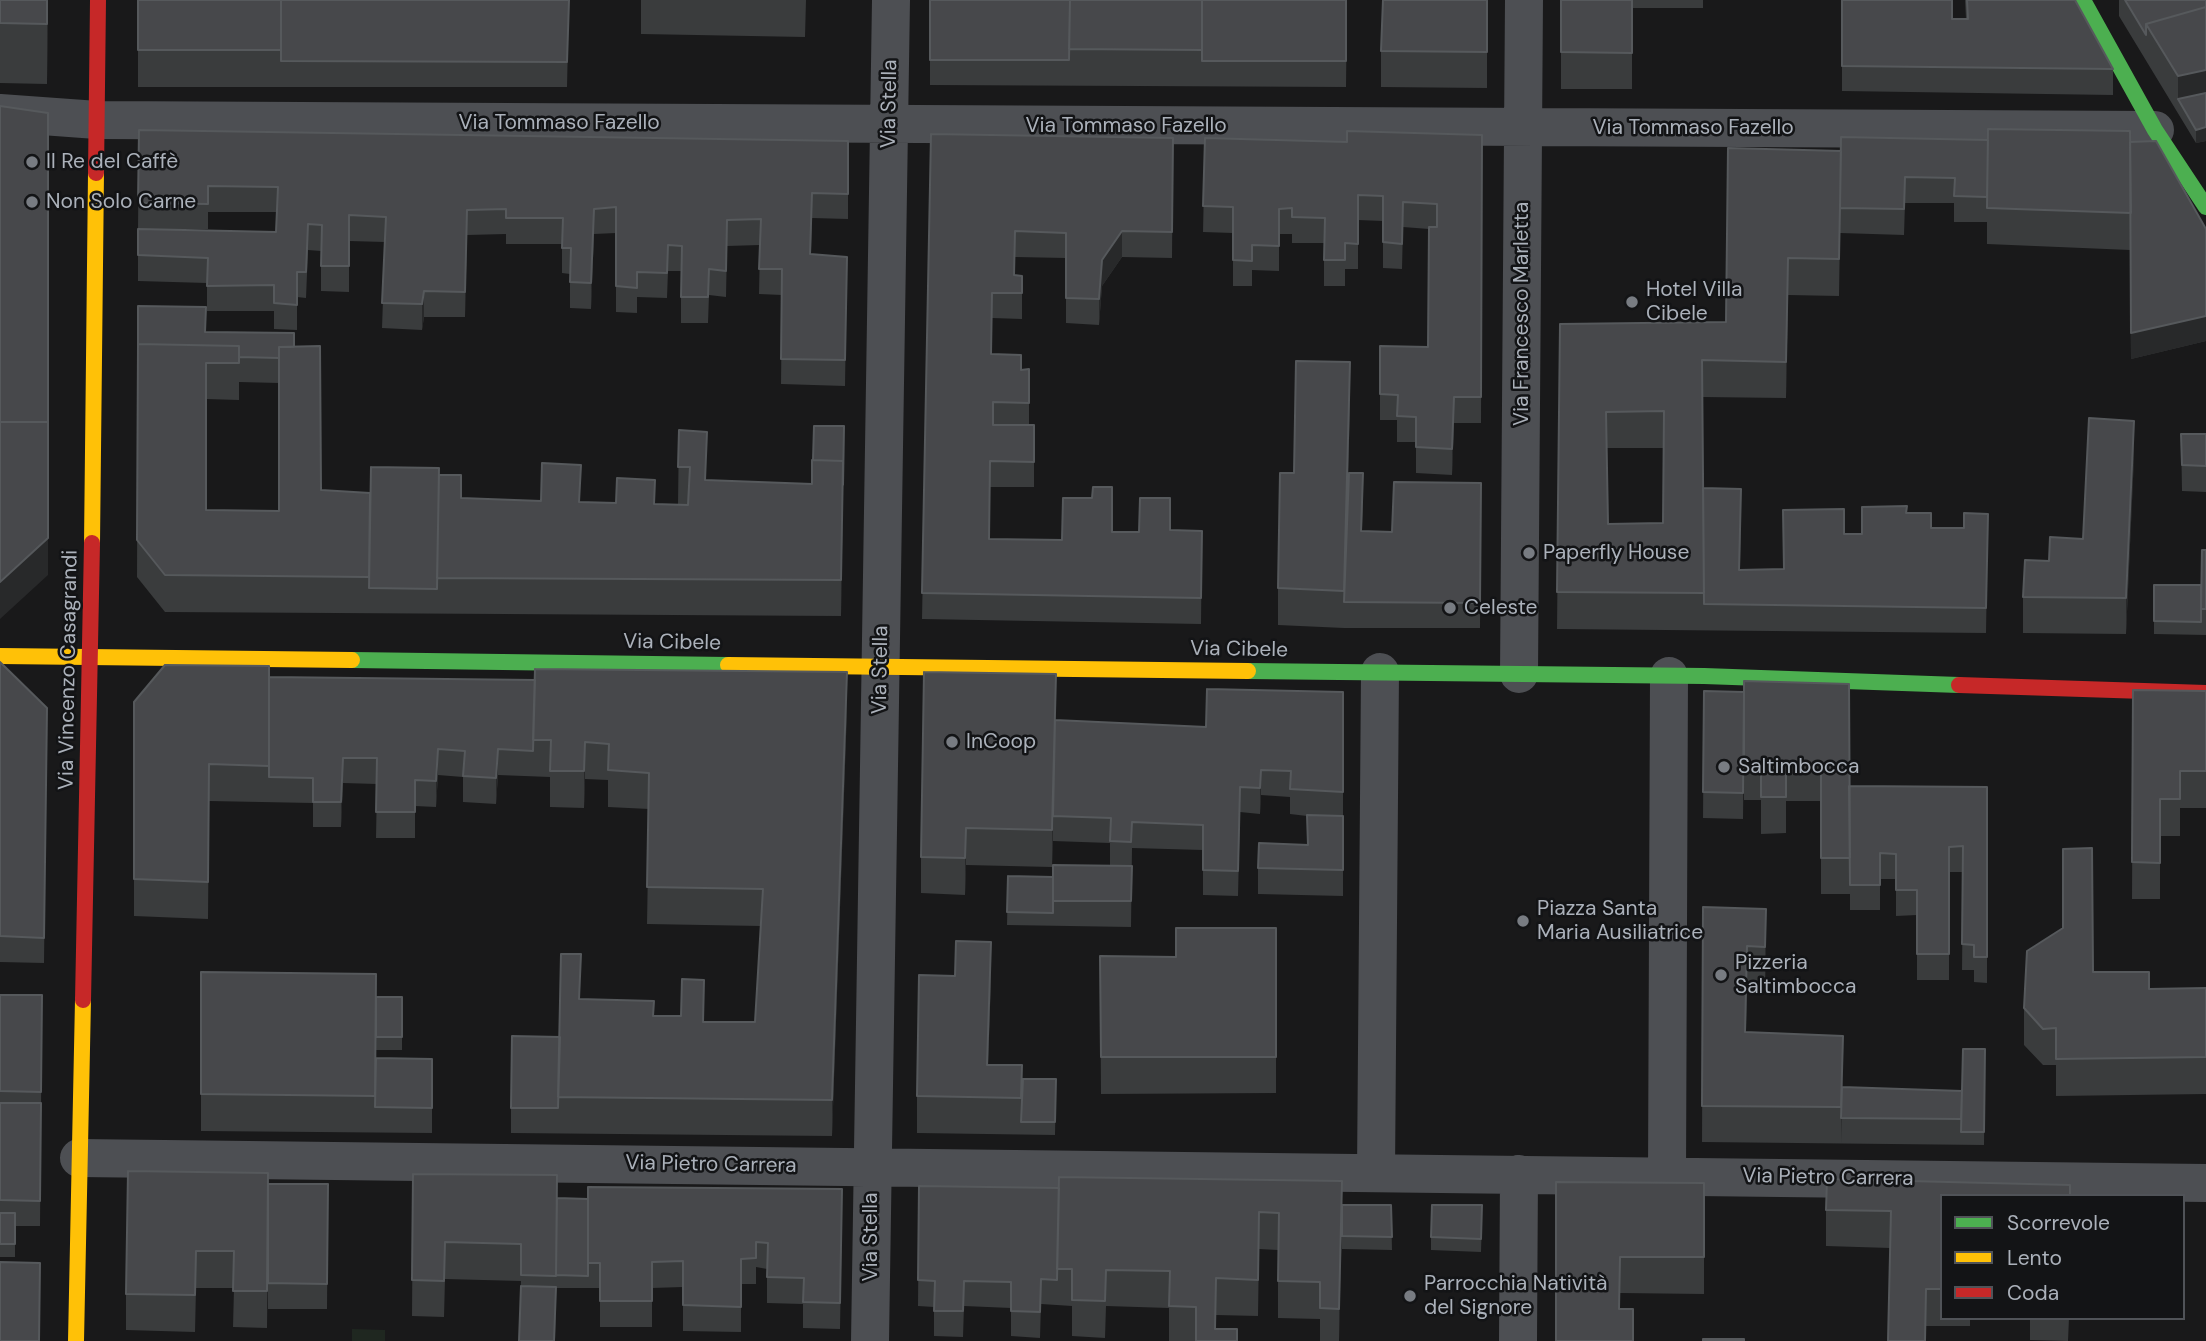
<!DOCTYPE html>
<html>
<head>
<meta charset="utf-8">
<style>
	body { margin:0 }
	#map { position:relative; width:2206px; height:1341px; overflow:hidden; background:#19191a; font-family:"DM Sans",sans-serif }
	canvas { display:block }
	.legend { position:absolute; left:1940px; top:1194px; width:245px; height:126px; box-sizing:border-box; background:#131416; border:2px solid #505358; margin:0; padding:9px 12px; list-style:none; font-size:21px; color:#abb1ba }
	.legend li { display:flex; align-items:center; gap:14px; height:35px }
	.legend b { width:35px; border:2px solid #505358 }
</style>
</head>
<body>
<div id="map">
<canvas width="2206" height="1341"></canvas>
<ul class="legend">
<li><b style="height:9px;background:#4caf50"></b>Scorrevole</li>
<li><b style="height:9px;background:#ffc107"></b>Lento</li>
<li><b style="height:9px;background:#c62828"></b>Coda</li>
</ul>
</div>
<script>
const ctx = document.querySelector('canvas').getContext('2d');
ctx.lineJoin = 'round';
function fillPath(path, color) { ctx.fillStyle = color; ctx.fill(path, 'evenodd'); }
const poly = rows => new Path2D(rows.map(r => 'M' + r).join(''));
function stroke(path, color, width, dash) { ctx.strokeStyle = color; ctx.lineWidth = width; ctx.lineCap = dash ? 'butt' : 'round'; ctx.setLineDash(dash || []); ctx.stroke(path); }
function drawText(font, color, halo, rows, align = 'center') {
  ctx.font = font + ' "DM Sans",sans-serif'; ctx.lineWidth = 5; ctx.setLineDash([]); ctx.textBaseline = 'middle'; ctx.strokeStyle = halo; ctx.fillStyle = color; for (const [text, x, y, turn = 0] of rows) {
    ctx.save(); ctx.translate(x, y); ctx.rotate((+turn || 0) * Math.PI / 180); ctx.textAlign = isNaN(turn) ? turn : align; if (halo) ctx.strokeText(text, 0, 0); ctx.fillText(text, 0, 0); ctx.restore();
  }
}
const green = poly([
	[352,1329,385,1330,385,1341,352,1341]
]);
const street = poly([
	[0,113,97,120,2155,130],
	[1519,674,1524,0],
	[79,1158,2206,1183],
	[1376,1173,1380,672],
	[1667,1176,1669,676],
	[870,1341,891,0],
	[1518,1341,1519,1174]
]);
const fast = poly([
	[2083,0,2155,130,2206,207],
	[352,660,728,665],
	[1248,671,1704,676,1959,685]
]);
const slow = poly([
	[92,543,96,173],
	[0,656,352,660],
	[728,665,1248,671],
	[76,1341,83,1000]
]);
const jam = poly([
	[96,173,98,0],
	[1959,685,2206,693],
	[83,1000,92,543]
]);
const wall = poly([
	[0,0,48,0,47,84,0,83],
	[138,0,569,0,567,87,138,87],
	[641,0,806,0,805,37,641,34],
	[930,0,1347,0,1346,87,930,85],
	[1487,0,1487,88,1381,87,1381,51],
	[1561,0,1703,0,1703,8,1632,8,1632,89,1561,89],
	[1842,0,1952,19,1966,19,1965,0,2075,0,2113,69,2113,95,1842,91],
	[2119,0,2206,0,2206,141,2196,143,2119,16],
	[139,130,848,141,848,219,812,218,811,254,847,257,845,386,781,384,782,295,759,294,760,245,727,246,726,297,709,295,708,323,681,323,681,271,668,271,667,298,637,297,637,313,616,312,616,233,594,234,591,309,570,308,570,274,562,273,562,244,506,244,506,234,467,235,465,317,424,317,422,330,382,328,385,242,349,241,349,292,321,291,321,251,308,250,306,298,297,297,297,330,274,329,274,311,207,311,207,283,138,281,138,229,276,232,277,212,208,212,208,229,138,229],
	[931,134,1173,138,1172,258,1122,257,1102,286,1099,325,1066,323,1066,258,1015,257,1015,275,1022,276,1022,319,992,318,991,354,1021,370,1029,369,1029,425,1034,425,1034,487,990,487,989,539,1062,540,1112,532,1139,532,1170,530,1202,531,1201,624,922,619],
	[1482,135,1481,423,1454,423,1452,475,1416,473,1416,442,1397,442,1397,420,1380,420,1380,346,1428,347,1429,229,1403,227,1402,269,1383,268,1383,221,1358,220,1358,269,1345,269,1345,286,1324,286,1324,243,1292,243,1292,234,1279,234,1279,271,1252,270,1252,286,1233,286,1233,233,1203,232,1205,138,1347,142],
	[2130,142,2206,229,2206,341,2131,359,2130,250,1987,244,1987,222,1954,222,1954,203,1905,203,1904,235,1840,233,1839,296,1788,295,1786,398,1702,397,1703,578,1741,515,1740,570,1784,569,1844,534,1862,534,1907,513,1931,528,1964,528,1988,514,1986,633,1557,629,1560,324,1726,322,1841,151],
	[1607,448,1663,448,1663,523,1608,524],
	[138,306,205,332,294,347,321,490,370,493,439,475,461,498,688,505,688,504,678,504,679,430,706,480,812,484,844,426,841,616,165,612,137,577],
	[239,382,279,383,279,511,206,510,206,399,239,400],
	[1350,399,1347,526,1363,499,1362,531,1392,532,1481,483,1480,628,1344,628,1278,625,1278,588,1294,473],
	[2181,434,2206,434,2206,492,2182,491],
	[2134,457,2126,634,2023,633,2023,597,2049,561,2083,539],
	[2206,550,2206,635,2154,634,2154,585,2201,585],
	[0,662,47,708,44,963,0,962],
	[269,677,847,709,832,1136,511,1133,511,1108,560,1037,580,999,654,1016,704,1022,755,1022,761,926,647,924,649,809,608,807,608,780,585,779,584,808,550,807,550,777,498,775,496,804,463,802,463,777,438,775,436,807,415,806,415,838,376,838,377,784,343,783,341,827,313,827,313,803,209,801,208,919,134,916,134,702],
	[2133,690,2206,691,2206,808,2180,808,2180,836,2160,836,2160,899,2132,899],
	[1704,691,1744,692,1849,786,1987,787,1987,983,1974,982,1974,970,1962,970,1963,872,1949,872,1949,980,1917,980,1917,915,1896,916,1896,879,1880,879,1880,910,1850,910,1850,894,1821,894,1821,801,1786,801,1786,833,1761,834,1761,800,1744,800,1744,726,1743,819,1703,818],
	[1343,692,1343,896,1258,894,1258,868,1307,845,1307,816,1290,814,1290,797,1261,795,1260,814,1240,812,1238,896,1203,895,1203,850,1132,848,1131,927,1007,925,1008,876,1053,877,1110,865,1110,843,1053,841,1053,835,1052,867,966,865,965,895,921,893,921,857,1056,720,1206,727],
	[1703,907,1766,946,1765,984,1747,982,1746,1032,1843,1087,1962,1091,1985,1049,1984,1145,1702,1142],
	[1276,928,1276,1093,1101,1094,1100,956,1176,957],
	[201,972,376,997,402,997,402,1050,376,1050,375,1082,432,1059,432,1133,201,1131],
	[2093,972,2149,989,2206,988,2206,1094,2056,1096,2056,1065,2043,1065,2024,1045,2024,1008],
	[991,978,988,1065,1022,1094,1056,1079,1055,1135,917,1133,917,1096],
	[0,995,42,995,40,1226,15,1226,15,1257,0,1257],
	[413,1174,557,1198,842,1214,840,1329,803,1328,803,1304,767,1303,767,1269,756,1267,756,1284,741,1284,741,1332,683,1331,683,1287,652,1288,652,1327,600,1327,600,1288,556,1288,555,1341,519,1341,521,1281,445,1279,444,1317,412,1316],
	[1342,1181,1339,1341,1320,1341,1320,1319,1278,1318,1278,1250,1259,1249,1258,1316,1216,1315,1216,1329,1237,1341,1169,1341,1169,1308,1106,1306,1105,1338,1072,1336,1072,1306,1041,1304,1040,1338,1011,1336,1011,1308,964,1306,963,1337,934,1336,934,1307,918,1306,919,1186,1059,1188],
	[1556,1182,1704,1183,1704,1294,1620,1293,1620,1309,1633,1341],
	[268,1184,328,1184,327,1309,268,1309,268,1242,267,1328,233,1327,234,1288,196,1288,195,1332,126,1330,126,1294],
	[1942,1196,1942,1318,1970,1318,1970,1326,1926,1326,1926,1341,1888,1341,1890,1248,1826,1246,1826,1210],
	[1342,1205,1391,1205,1392,1250,1342,1249],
	[1482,1218,1481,1252,1431,1250,1431,1237],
	[2030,1318,2069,1318,2068,1341,2030,1340]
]);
const shadedWall = poly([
	[47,0,48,0,47,84],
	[2206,70,2206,106,2178,99,2178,76],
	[2206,127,2206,141,2196,143,2196,130],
	[594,209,594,234,591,309,591,283],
	[467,210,467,235,465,317,465,292],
	[1122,231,1122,257,1102,286,1099,325,1099,299,1102,260],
	[1788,258,1788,295,1786,398,1786,362],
	[424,291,424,317,422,330,422,304],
	[2206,316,2206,341,2131,359,2131,333],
	[1350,362,1350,399,1344,602],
	[1454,397,1454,423,1452,475,1452,449],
	[2134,421,2134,457,2126,634,2126,598],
	[844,426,843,498,841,616,841,580],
	[48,538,48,575,0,619,0,582],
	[847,672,847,709,832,1136,832,1100],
	[1056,674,1056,711,1052,867,1052,830],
	[585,742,585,779,584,808,584,771],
	[438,749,438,775,436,807,436,781],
	[498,749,498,775,496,804,496,778],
	[343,758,343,783,341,827,341,802],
	[1261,770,1261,795,1260,814,1260,788],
	[966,828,966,865,965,895,965,858],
	[1766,909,1766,946,1765,984,1765,947],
	[991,942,991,978,987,1101,987,1065],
	[1747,946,1747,982,1745,1069,1745,1032],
	[1843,1036,1843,1072,1841,1143,1841,1107],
	[1342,1181,1342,1218,1339,1341,1339,1309]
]);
const building = poly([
	[0,0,47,0,47,24,0,23,0,0],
	[138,0,281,0,281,50,138,50,138,0],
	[281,0,569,0,567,62,281,61,281,0],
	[930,0,1070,0,1069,60,930,60,930,0],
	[1070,0,1202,0,1202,50,1069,49,1070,0],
	[1202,0,1346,0,1346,61,1202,61,1202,0],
	[1383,0,1487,0,1487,52,1381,51,1383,0],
	[1561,0,1632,0,1632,53,1561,52,1561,0],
	[1842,0,1952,0,1952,19,1968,19,1967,0,2075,0,2113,69,1842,66,1842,0],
	[2125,0,2206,0,2206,7,2146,24,2146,35,2125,0],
	[2206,7,2206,70,2178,76,2146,24,2206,7],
	[2206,93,2206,127,2196,130,2178,99,2206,93],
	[0,106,48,113,48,422,0,422,0,106],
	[1988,129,2130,131,2131,213,1987,208,1988,129],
	[139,130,848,141,848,194,812,193,810,254,847,257,845,360,781,359,782,269,759,269,761,219,727,220,726,271,709,269,708,297,681,297,682,246,668,245,667,273,637,272,637,288,616,286,616,207,594,209,591,283,570,282,571,248,562,248,563,218,506,218,506,209,467,210,465,292,424,291,422,304,382,303,386,217,349,215,349,266,321,266,322,225,308,224,306,272,297,272,297,305,274,303,274,285,207,286,208,258,138,255,138,229,276,232,278,187,208,186,208,204,138,203,139,130],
	[1347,131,1482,135,1481,397,1454,397,1452,449,1416,447,1416,417,1397,416,1398,395,1380,394,1380,346,1428,347,1429,227,1437,227,1437,204,1403,202,1402,244,1383,242,1383,196,1358,195,1358,244,1345,243,1345,260,1324,260,1325,218,1292,217,1292,208,1279,209,1279,246,1252,245,1252,261,1233,260,1233,207,1203,206,1205,138,1347,142,1347,131],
	[931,134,1173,138,1172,232,1122,231,1102,260,1099,299,1066,298,1066,233,1015,231,1014,275,1022,276,1022,293,992,293,991,354,1021,355,1021,370,1029,369,1029,403,993,402,993,425,1034,425,1034,462,990,461,989,539,1062,540,1063,498,1092,498,1093,487,1112,487,1112,532,1139,532,1140,498,1170,498,1170,530,1202,531,1201,598,922,593,931,134],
	[1841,137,1988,140,1987,197,1954,196,1955,178,1905,177,1904,209,1840,208,1841,137],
	[2156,141,2206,229,2206,316,2131,333,2130,142,2156,141],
	[1728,148,1841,151,1839,259,1788,258,1786,362,1702,360,1704,593,1557,592,1560,324,1726,322,1728,148],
	[1664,411,1663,523,1608,524,1606,412,1664,411],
	[138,306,206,307,205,332,294,333,294,347,279,347,279,358,239,357,239,346,138,344,138,306],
	[138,344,239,346,239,363,206,363,206,510,279,511,279,347,320,346,321,490,370,493,369,577,165,575,137,540,138,344],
	[1296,361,1350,362,1344,591,1278,588,1280,473,1294,473,1296,361],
	[2089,418,2134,421,2126,598,2023,597,2025,560,2049,561,2050,537,2083,539,2089,418],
	[0,422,48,422,48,538,0,582,0,422],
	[814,426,844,426,843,485,843,461,813,460,814,426],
	[679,430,707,432,705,480,812,484,812,460,843,461,841,580,437,578,439,475,461,475,461,498,541,501,542,463,581,465,579,502,616,503,617,478,655,480,654,504,688,505,690,467,678,467,679,430],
	[2181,434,2206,434,2206,466,2182,465,2181,434],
	[371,467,439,468,437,589,369,588,371,467],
	[1349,473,1363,473,1361,531,1392,532,1394,482,1481,483,1480,603,1344,602,1349,473],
	[1703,488,1741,489,1739,570,1784,569,1783,510,1844,509,1844,534,1862,534,1862,507,1907,506,1906,513,1931,513,1931,528,1964,528,1964,513,1988,514,1986,608,1704,604,1703,488],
	[2202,550,2206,550,2206,609,2201,609,2202,550],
	[2154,585,2201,585,2201,622,2154,621,2154,585],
	[0,662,47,708,44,938,0,936,0,662],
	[165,665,269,666,269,766,209,764,208,882,134,879,134,702,165,665],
	[535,669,847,672,832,1100,558,1097,561,954,581,954,579,999,654,1001,653,1016,681,1016,682,979,704,980,703,1022,755,1022,763,889,647,887,649,773,608,770,609,744,585,742,584,771,550,771,551,740,533,740,535,669],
	[924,672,1056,674,1052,830,966,828,965,858,921,857,924,672],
	[269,677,535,680,533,751,498,749,496,778,463,776,465,751,438,749,436,781,415,780,415,812,376,812,377,758,343,758,341,802,313,802,313,778,269,777,269,677],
	[1744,681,1849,684,1850,858,1821,858,1821,764,1786,764,1786,797,1761,797,1761,763,1744,763,1744,681],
	[1207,689,1343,692,1343,792,1290,789,1291,771,1261,770,1260,788,1240,787,1238,871,1203,870,1203,825,1132,822,1131,842,1110,841,1111,818,1053,816,1055,720,1206,727,1207,689],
	[2133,690,2206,691,2206,771,2180,771,2180,799,2160,799,2160,863,2132,862,2133,690],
	[1704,691,1744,692,1743,793,1703,792,1704,691],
	[1849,786,1987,787,1987,957,1974,957,1974,945,1962,944,1963,846,1949,847,1949,954,1917,954,1917,890,1896,890,1896,854,1880,853,1880,885,1850,885,1849,786],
	[1307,815,1343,816,1343,870,1258,868,1259,843,1308,845,1307,815],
	[2092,848,2093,972,2149,972,2149,989,2206,988,2206,1057,2056,1059,2056,1028,2043,1029,2024,1008,2027,951,2063,928,2063,849,2092,848],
	[1053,865,1132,866,1131,901,1053,901,1053,865],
	[1008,876,1053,877,1053,913,1007,912,1008,876],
	[1703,907,1766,909,1765,947,1747,946,1745,1032,1843,1036,1841,1107,1702,1106,1703,907],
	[1176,928,1276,928,1276,1057,1101,1057,1100,956,1176,957,1176,928],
	[956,941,991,942,987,1065,1022,1065,1021,1098,917,1096,919,975,955,976,956,941],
	[201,972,376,974,375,1096,201,1094,201,972],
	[0,995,42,995,41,1092,0,1091,0,995],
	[376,997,402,997,402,1037,376,1037,376,997],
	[512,1036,560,1037,558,1108,511,1108,512,1036],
	[1963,1049,1985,1049,1984,1132,1961,1132,1963,1049],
	[376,1058,432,1059,432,1108,375,1107,376,1058],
	[1023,1079,1056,1079,1055,1122,1021,1122,1023,1079],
	[1842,1087,1962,1091,1961,1119,1841,1118,1842,1087],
	[0,1103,41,1103,40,1201,0,1200,0,1103],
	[128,1171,268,1173,267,1291,233,1291,234,1251,196,1251,195,1295,126,1294,128,1171],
	[413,1174,557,1175,556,1276,521,1275,521,1244,445,1242,444,1281,412,1280,413,1174],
	[1059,1177,1342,1181,1339,1309,1320,1308,1320,1282,1278,1281,1279,1213,1259,1212,1258,1280,1216,1278,1215,1329,1237,1329,1237,1341,1196,1341,1196,1307,1169,1306,1170,1271,1106,1270,1105,1301,1072,1300,1072,1269,1057,1269,1059,1177],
	[1827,1179,2070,1185,2070,1196,1942,1196,1942,1289,1926,1289,1925,1341,1888,1341,1891,1211,1826,1210,1827,1179],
	[1556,1182,1704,1183,1704,1257,1620,1257,1619,1309,1633,1309,1633,1341,1556,1341,1556,1182],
	[268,1184,328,1184,327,1284,268,1283,268,1184],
	[919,1186,1059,1188,1057,1280,1041,1279,1040,1312,1011,1311,1011,1282,964,1281,963,1311,934,1311,935,1281,918,1280,919,1186],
	[588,1187,842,1189,840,1303,803,1302,804,1278,767,1277,768,1243,756,1242,756,1258,741,1259,741,1307,683,1305,683,1261,652,1262,652,1301,600,1301,600,1263,588,1263,588,1187],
	[557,1198,588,1199,588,1276,556,1275,557,1198],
	[1342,1205,1391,1205,1392,1237,1342,1236,1342,1205],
	[1432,1205,1482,1205,1481,1239,1431,1237,1432,1205],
	[0,1213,15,1213,15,1244,0,1244,0,1213],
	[0,1262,40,1263,39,1341,0,1341,0,1262],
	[521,1286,556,1287,554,1341,519,1341,521,1286],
	[1703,1339,1744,1339,1744,1341,1703,1341,1703,1339]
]);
const markers = [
	[32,162,7,"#787c82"],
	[32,202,7,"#787c82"],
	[1632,302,7,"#787c82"],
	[1529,553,7,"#787c82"],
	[1450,608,7,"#787c82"],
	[952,742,7,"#787c82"],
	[1724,767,7,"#787c82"],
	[1523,921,7,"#787c82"],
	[1721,975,7,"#787c82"],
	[1410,1296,7,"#787c82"]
];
const streetNames = [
	["Via Stella",890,104,-89],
	["Via Tommaso Fazello",559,123],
	["Via Tommaso Fazello",1126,126],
	["Via Tommaso Fazello",1693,128],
	["Via Francesco Marletta",1522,314,-90],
	["Via Cibele",672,643,1],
	["Via Cibele",1239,650,1],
	["Via Vincenzo Casagrandi",69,670,-89],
	["Via Stella",881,670,-89],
	["Via Pietro Carrera",711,1165,1],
	["Via Pietro Carrera",1828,1178,1],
	["Via Stella",871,1237,-90]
];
const poiNames = [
	["Il Re del Caffè",46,162],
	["Non Solo Carne",46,202],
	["Hotel Villa",1646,290],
	["Cibele",1646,314],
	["Paperfly House",1543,553],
	["Celeste",1464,608],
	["InCoop",966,742],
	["Saltimbocca",1738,767],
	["Piazza Santa",1537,909],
	["Maria Ausiliatrice",1537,933],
	["Pizzeria",1735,963],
	["Saltimbocca",1735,987],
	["Parrocchia Natività",1424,1284],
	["del Signore",1424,1308]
];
fillPath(green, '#1f2720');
stroke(street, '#4d4f53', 38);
stroke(fast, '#4caf50', 16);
stroke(slow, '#ffc107', 16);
stroke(jam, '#c62828', 16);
fillPath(wall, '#3a3c3d');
fillPath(shadedWall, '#28292a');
fillPath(building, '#47484b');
stroke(building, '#56595c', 2);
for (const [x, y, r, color] of markers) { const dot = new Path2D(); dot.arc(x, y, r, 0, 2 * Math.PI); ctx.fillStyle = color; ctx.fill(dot); stroke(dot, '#131416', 2.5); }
drawText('21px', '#abb1ba', '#131416', streetNames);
drawText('21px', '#abb1ba', '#131416', poiNames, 'left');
</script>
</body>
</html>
